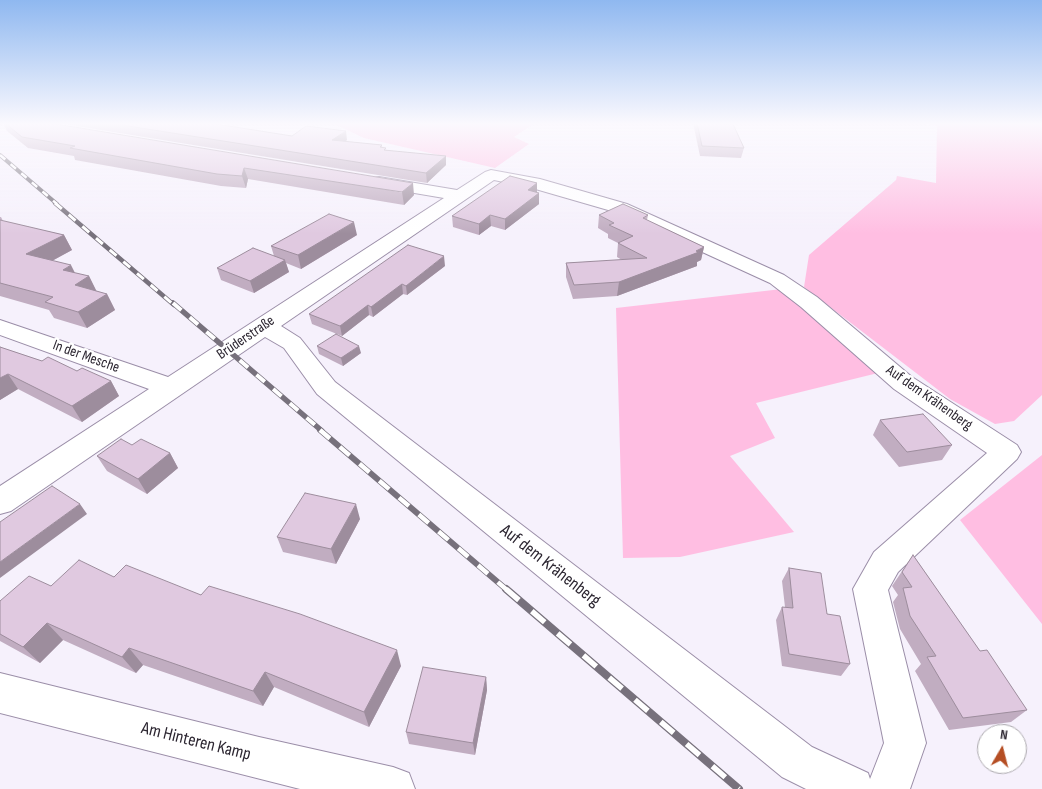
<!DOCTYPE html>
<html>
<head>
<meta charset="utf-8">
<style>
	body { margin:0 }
	#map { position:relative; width:1042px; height:789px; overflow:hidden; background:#f6f1fc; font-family:"Sofia Sans Condensed",sans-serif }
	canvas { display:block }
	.north { position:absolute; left:977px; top:724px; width:50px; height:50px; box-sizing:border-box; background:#fff; border:1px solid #aba8ad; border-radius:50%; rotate:8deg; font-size:14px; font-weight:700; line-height:20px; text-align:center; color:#2c2631 }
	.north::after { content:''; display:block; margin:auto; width:18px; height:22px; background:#b54e24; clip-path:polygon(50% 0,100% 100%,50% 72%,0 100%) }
</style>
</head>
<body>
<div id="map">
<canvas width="1042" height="789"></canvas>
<div class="north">N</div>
</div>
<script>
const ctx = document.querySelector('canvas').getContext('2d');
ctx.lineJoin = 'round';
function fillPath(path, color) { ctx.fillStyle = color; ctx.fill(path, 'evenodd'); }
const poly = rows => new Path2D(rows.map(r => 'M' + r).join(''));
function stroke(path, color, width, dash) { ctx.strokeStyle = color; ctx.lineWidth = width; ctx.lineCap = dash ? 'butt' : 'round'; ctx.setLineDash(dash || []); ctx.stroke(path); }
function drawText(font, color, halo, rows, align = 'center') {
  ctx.font = font + ' "Sofia Sans Condensed",sans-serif'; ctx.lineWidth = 4.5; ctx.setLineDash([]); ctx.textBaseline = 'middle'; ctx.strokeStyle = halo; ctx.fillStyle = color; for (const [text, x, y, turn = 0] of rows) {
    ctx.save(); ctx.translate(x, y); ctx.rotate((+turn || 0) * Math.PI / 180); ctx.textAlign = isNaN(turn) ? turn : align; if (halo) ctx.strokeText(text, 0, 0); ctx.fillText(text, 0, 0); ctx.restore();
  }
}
const green = poly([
	[332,123,535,123,514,137,529,144,495,168,364,138],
	[920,123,1042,123,1042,395,1014,421,995,424,950,399,804,287,809,255,896,180,897,176,936,183,937,126],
	[782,289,878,373,756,403,775,438,730,456,794,532,680,557,623,558,616,308],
	[1042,455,1042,624,960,520]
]);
const minor = poly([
	[491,170,540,179,627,204,784,275,817,297,912,377,1017,445,1021,452,1017,459,898,572,888,590,926,743,910,789,806,789,782,777,317,394,284,348,265,337,11,511,0,514,0,486,149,389,0,335,0,320,168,377,444,198,373,186,371,182,373,178,379,177,457,190,485,172,491,170],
	[494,180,532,188,615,212,770,283,801,307,894,389,987,453,874,552,853,589,884,743,870,779,868,773,812,747,335,382,300,338,281,326,494,180],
	[0,673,259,737,393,767,409,773,415,789,300,789,0,713,0,673]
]);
const railFar4 = poly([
	[0,155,57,204]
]);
const railFar3 = poly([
	[55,203,174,305]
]);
const railFar2 = poly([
	[173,303,322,431]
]);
const railFar1 = poly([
	[320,430,507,590]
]);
const rail = poly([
	[506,589,739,789]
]);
const wall = poly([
	[3,123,50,123,414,195,404,205,248,179,246,188,221,186,75,160,74,156,28,148,7,131],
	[58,123,210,123,292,136,347,140,345,142,382,145,382,147,386,150,446,165,427,183],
	[693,123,715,123,744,148,741,158,700,156],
	[537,183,537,193,539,193,539,204,505,230,491,226,479,235,453,227,452,216],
	[599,215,648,215,647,220,704,247,701,260,697,262,697,266,617,296,573,299,566,277,566,263,622,260,617,257,618,243,608,238,608,234,598,228],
	[0,217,1,217,3,221,64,235,72,250,52,261,75,273,89,276,96,291,107,294,115,310,87,328,54,318,49,310,0,296],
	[357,235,301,269,286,263,289,272,254,293,221,280,217,268,274,256,271,246],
	[445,266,407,295,403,294,373,317,369,315,342,336,312,324,309,314],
	[317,346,361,353,343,366,319,354],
	[0,347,42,361,111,381,119,396,82,422,18,389,0,400],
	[880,420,952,445,942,460,899,467,873,435],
	[132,445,170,453,178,468,147,494,107,471,97,456],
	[360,519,336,564,283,552,277,537],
	[913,555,980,651,1027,710,1011,722,949,730,915,671,921,664,900,629,893,602,898,595,892,586],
	[789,568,827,614,850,664,841,676,782,666,776,620,782,607,785,607,782,581],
	[114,577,201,595,401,666,369,727,274,687,263,706,143,665,136,673,63,640,40,663,0,641,0,601,51,586],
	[486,677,487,690,475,755,409,744,406,732]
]);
const shadedWall = poly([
	[346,131,347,140,334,150,332,140],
	[446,156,446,165,427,183,426,173],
	[244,168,248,179,246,188,242,176],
	[413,183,414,195,404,205,402,192],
	[537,183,537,193,528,190],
	[539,193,539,204,505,230,505,219],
	[490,215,491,226,479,235,479,224],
	[354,222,357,235,301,269,298,255],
	[64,235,72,250,35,270,26,254],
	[704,247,701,260,697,262,697,266,617,296,619,282,696,251],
	[444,256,445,266,407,295,406,286],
	[285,260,289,272,254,293,250,281],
	[71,265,79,281,63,270],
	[89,276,97,292,75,285],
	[402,284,403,294,373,317,371,307],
	[107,294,115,310,87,328,78,312],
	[368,305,369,315,342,336,340,326],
	[359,346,361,353,343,366,341,358],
	[8,374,18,389,0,400,0,378],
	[111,381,119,396,82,422,72,406],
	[170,453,178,468,147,494,138,479],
	[80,504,87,514,0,578,0,562],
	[356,504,360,519,336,564,331,549],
	[47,623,63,640,40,663,23,647],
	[129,648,143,665,136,673,122,657],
	[397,650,401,666,369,727,364,712],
	[265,672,274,687,263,706,253,691],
	[486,677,487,690,475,755,473,743]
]);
const building = poly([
	[5,123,50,123,413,183,402,192,244,168,242,176,217,174,70,148,75,146,22,137,5,123],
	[109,123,210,123,292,136,306,126,346,131,332,140,382,145,380,147,386,148,384,150,446,156,426,173,109,123],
	[697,123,733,124,744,148,702,146,697,123],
	[510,176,537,183,528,190,539,193,505,219,490,215,479,224,452,216,510,176],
	[623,204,648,215,643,218,704,247,696,251,699,252,619,282,574,285,566,263,647,258,618,243,633,236,609,225,614,223,599,215,623,204],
	[329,214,354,222,298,255,271,246,329,214],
	[0,220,64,235,26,254,71,265,63,270,89,276,75,285,107,294,78,312,45,302,53,297,0,283,0,220],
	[408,245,444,256,406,286,402,284,371,307,368,305,340,326,309,314,408,245],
	[253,248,285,260,250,281,217,268,253,248],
	[336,334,359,346,341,358,317,346,336,334],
	[0,347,42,361,48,357,77,371,82,368,111,381,72,406,8,374,0,378,0,347],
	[923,414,952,445,907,452,880,420,923,414],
	[121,439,132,445,141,439,170,453,138,479,97,456,121,439],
	[52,486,80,504,0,562,0,522,52,486],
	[305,493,356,504,331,549,277,537,305,493],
	[913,555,980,651,987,650,1027,710,963,718,927,657,936,656,910,616,903,588,912,587,902,572,913,555],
	[79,560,114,577,126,565,201,595,209,586,300,614,397,650,364,712,265,672,253,691,129,648,122,657,47,623,23,647,0,634,0,601,29,576,51,586,79,560],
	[789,568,821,573,827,614,840,616,850,664,789,654,782,607,793,608,789,568],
	[423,667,486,677,473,743,406,732,423,667]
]);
const streetNames = [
	["Brüderstraße",246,338,-34],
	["In der Mesche",86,357,20],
	["Auf dem Krähenberg",929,398,35]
];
const nearStreetnames = [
	["Auf dem Krähenberg",550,566,38],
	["Am Hinteren Kamp",196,742,14]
];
fillPath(green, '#ffbee2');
stroke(minor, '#9b8ea8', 2);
fillPath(minor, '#fff');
stroke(railFar4, '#77717c', 4);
stroke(railFar3, '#77717c', 4.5);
stroke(railFar2, '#77717c', 5.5);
stroke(railFar1, '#77717c', 6);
stroke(rail, '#77717c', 8);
stroke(railFar4, '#fff', 2.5, [7]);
stroke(railFar3, '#fff', 3, [9]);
stroke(railFar2, '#fff', 4, [11]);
stroke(railFar1, '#fff', 4.5, [13]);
stroke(rail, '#fff', 5.5, [17]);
fillPath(wall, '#c1adc1');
fillPath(shadedWall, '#9d8d9d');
fillPath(building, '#e0c9e0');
stroke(building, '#9d8d9d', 1);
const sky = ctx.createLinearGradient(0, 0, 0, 234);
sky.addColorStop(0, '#8fb8f0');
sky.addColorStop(0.53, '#fbf9fe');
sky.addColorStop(1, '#fbf9fe00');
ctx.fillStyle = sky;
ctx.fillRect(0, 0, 1042, 234);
drawText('15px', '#2c2631', '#fff', streetNames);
drawText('18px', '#2c2631', '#fff', nearStreetnames);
</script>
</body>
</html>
